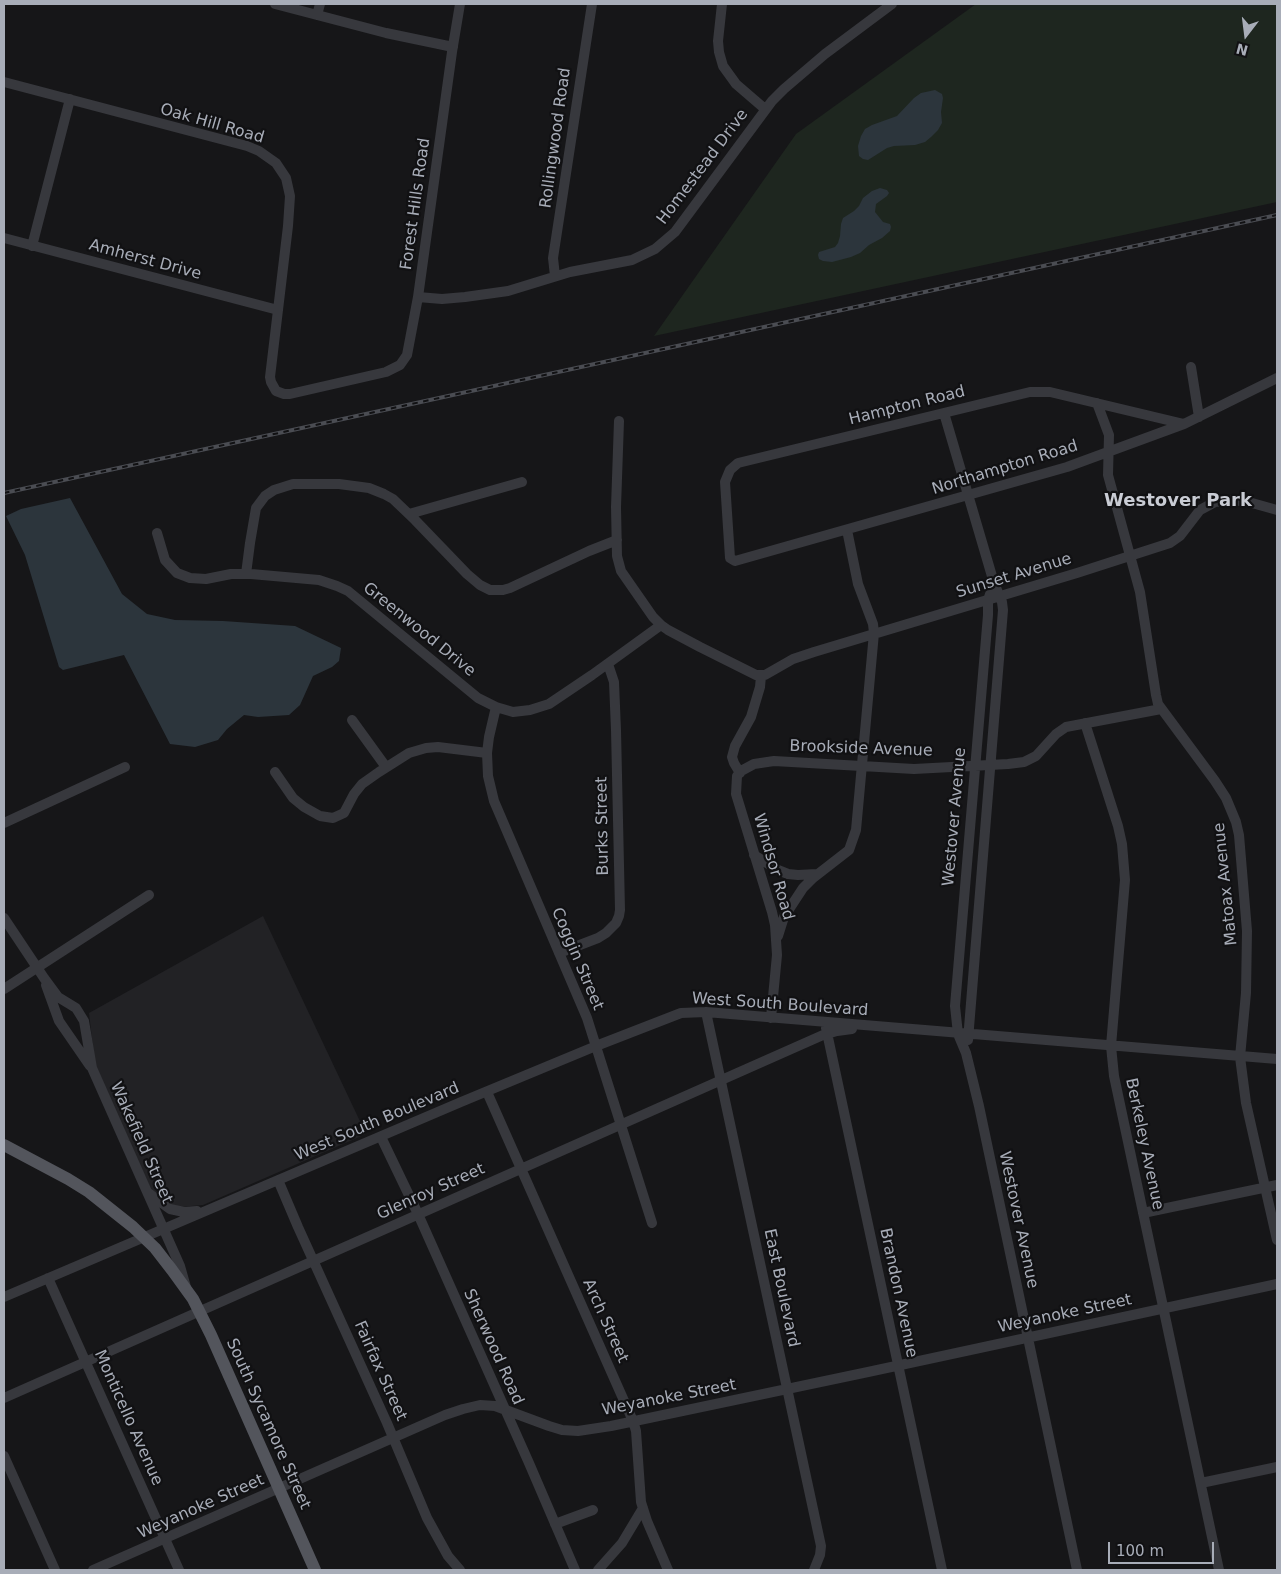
<!DOCTYPE html>
<html>
<head>
<meta charset="utf-8">
<style>
	body { margin:0 }
	#map { position:relative; width:1281px; height:1574px; overflow:hidden; background:#161618; font-family:"DejaVu Sans",sans-serif }
	canvas { display:block }
	.frame { position:absolute; inset:0; border:5px solid #a8adb8; pointer-events:none }
	.north { position:absolute; left:1221px; top:10px; width:50px; height:50px; -webkit-text-stroke:4px #111113; paint-order:stroke; rotate:195deg; font-size:14px; font-weight:700; line-height:20px; text-align:center; color:#a8adb8 }
	.north::after { content:''; display:block; margin:auto; width:18px; height:22px; background:#a8adb8; clip-path:polygon(50% 0,100% 100%,50% 72%,0 100%) }
	.scale { position:absolute; left:1108px; top:1542px; width:106px; height:22px; box-sizing:border-box; border:2px solid #a8adb8; border-top:0; padding-left:6px; font-size:15px; line-height:18px; white-space:nowrap; color:#a8adb8; -webkit-text-stroke:4px #111113; paint-order:stroke }
</style>
</head>
<body>
<div id="map">
<canvas width="1281" height="1574"></canvas>
<div class="frame"></div>
<div class="north">N</div>
<div class="scale">100 m</div>
</div>
<script>
const ctx = document.querySelector('canvas').getContext('2d');
ctx.lineJoin = 'round';
function fillPath(path, color) { ctx.fillStyle = color; ctx.fill(path, 'evenodd'); }
const poly = rows => new Path2D(rows.map(r => 'M' + r).join(''));
function stroke(path, color, width, dash) { ctx.strokeStyle = color; ctx.lineWidth = width; ctx.lineCap = dash ? 'butt' : 'round'; ctx.setLineDash(dash || []); ctx.stroke(path); }
function drawText(font, color, halo, rows, align = 'center') {
  ctx.font = font + ' "DejaVu Sans",sans-serif'; ctx.lineWidth = 4.5; ctx.setLineDash([]); ctx.textBaseline = 'middle'; ctx.strokeStyle = halo; ctx.fillStyle = color; for (const [text, x, y, turn = 0] of rows) {
    ctx.save(); ctx.translate(x, y); ctx.rotate((+turn || 0) * Math.PI / 180); ctx.textAlign = isNaN(turn) ? turn : align; if (halo) ctx.strokeText(text, 0, 0); ctx.fillText(text, 0, 0); ctx.restore();
  }
}
const built = poly([
	[263,916,366,1134,203,1205,180,1207,166,1203,151,1190,95,1065,89,1013]
]);
const green = poly([
	[976,4,1277,4,1277,202,654,336,796,134]
]);
const water = poly([
	[935,90,942,94,943,98,941,112,942,123,938,130,931,137,925,142,915,145,894,146,887,148,868,160,863,159,859,156,858,146,861,136,865,129,872,125,897,116,914,98,921,93],
	[880,188,887,190,889,193,887,196,876,204,875,212,883,222,890,224,891,227,890,231,882,238,869,245,860,253,851,257,832,262,823,261,819,259,818,255,819,252,835,247,838,243,840,236,841,224,843,218,854,211,859,206,863,198,872,191],
	[70,498,122,594,147,614,175,620,223,621,295,626,341,648,339,661,332,667,313,676,300,705,289,715,258,717,244,715,227,729,218,740,195,747,170,744,124,655,63,670,59,667,25,555,6,516,21,509]
]);
const minor = poly([
	[275,4,386,33,453,47],
	[722,4,718,41,719,52,723,66,736,84,765,109],
	[317,15,320,4],
	[4,82,247,146,259,151,276,163,286,178,290,196,288,226,270,377,271,382,276,391,284,394,290,394,386,372,400,365,407,355,418,297,452,52,460,4],
	[4,238,278,310],
	[32,246,70,99],
	[555,276,553,258,592,4],
	[418,297,442,299,465,297,508,291,570,272,632,260,655,249,675,232,772,101,784,89,825,54,892,4],
	[1191,367,1199,417],
	[1097,403,1109,435,1108,475,1140,592,1156,695,1158,704,1215,781,1226,798,1236,822,1239,835,1247,931,1246,993,1240,1057,1246,1103,1277,1240],
	[944,413,994,583,1002,602,1003,610,968,1040],
	[619,421,616,507,617,556,621,571,653,617,661,625,668,630,700,647,756,675,765,675,793,659,814,652,1077,573,1170,543,1180,536,1200,510,1215,502,1234,500,1252,503,1277,510],
	[1184,424,1050,392,1030,392,738,463,730,470,725,482,730,558,735,561,1067,467,1184,424,1277,378],
	[409,514,522,482],
	[157,533,165,560,177,573,190,578,206,579,231,574,251,574,319,580,337,586,348,591,478,698,496,707,513,712,530,710,549,704,592,675,661,625],
	[246,574,250,543,256,508,265,496,274,490,293,484,339,484,369,488,384,494,393,499,415,520,467,574,480,585,490,590,503,590,510,588,589,551,617,540],
	[994,583,988,600,988,615,955,1006,958,1034,966,1053,979,1106,1077,1570],
	[496,707,489,737,487,753,488,776,494,801,587,1018,652,1223],
	[352,720,386,767],
	[1085,723,1118,826,1122,844,1125,880,1111,1046,1114,1076,1219,1570],
	[275,772,293,798,304,807,320,816,333,818,344,813,354,794,362,784,379,772,409,753,426,748,438,747,487,753],
	[740,773,734,763,732,757,735,746,751,717,760,687,761,676],
	[4,823,125,767],
	[754,855,778,870,788,874,798,875,817,874],
	[4,918,44,978,58,997,76,1008,84,1021,92,1068,180,1266,186,1287],
	[778,936,784,917,803,888,813,878,849,850,856,830,874,633,873,624,858,584,847,530],
	[559,953,598,938,606,933,616,923,619,916,620,910,616,730,614,682,608,664],
	[46,985,59,1021,90,1066],
	[4,989,149,895],
	[706,1012,821,1546,820,1555,814,1570],
	[771,1018,777,955,775,925,772,912,736,794,737,776,741,771,754,764,774,761,914,769,1008,764,1024,762,1036,756,1056,734,1066,727,1161,709],
	[826,1028,942,1570],
	[487,1092,633,1421,636,1431,641,1502,647,1521,668,1570],
	[381,1137,418,1214,529,1463,575,1570],
	[278,1180,298,1227,387,1423,427,1518,448,1556,460,1570],
	[147,1192,170,1209,184,1212,197,1211],
	[1143,1213,1277,1185],
	[48,1278,179,1570],
	[4,1297,461,1102,596,1046,681,1013,706,1012,1277,1059],
	[4,1398,823,1035,837,1031,852,1029],
	[4,1456,55,1570],
	[1201,1483,1277,1467],
	[555,1524,593,1510],
	[93,1570,445,1415,463,1409,480,1405,495,1406,549,1426,562,1430,578,1431,611,1426,868,1372,1277,1284],
	[598,1570,622,1543,643,1508]
]);
const major = poly([
	[4,1145,68,1179,89,1192,133,1227,155,1248,172,1270,193,1299,211,1335,315,1570]
]);
const rail = poly([
	[4,493,1277,215]
]);
const streetNames = [
	["Oak Hill Road",212,124,16],
	["Rollingwood Road",556,138,-82],
	["Homestead Drive",703,167,-53],
	["Forest Hills Road",416,204,-82],
	["Amherst Drive",145,260,15],
	["Hampton Road",907,406,-14],
	["Northampton Road",1005,468,-17],
	["Sunset Avenue",1014,576,-17],
	["Greenwood Drive",419,630,39],
	["Brookside Avenue",861,749,2],
	["Westover Avenue",955,817,-85],
	["Burks Street",603,826,-91],
	["Windsor Road",773,867,74],
	["Matoax Avenue",1226,884,-96],
	["Coggin Street",577,959,67],
	["West South Boulevard",780,1005,4],
	["West South Boulevard",377,1122,-23],
	["Wakefield Street",141,1143,66],
	["Berkeley Avenue",1144,1144,78],
	["Glenroy Street",431,1192,-24],
	["Westover Avenue",1018,1220,78],
	["East Boulevard",781,1288,78],
	["Brandon Avenue",898,1293,78],
	["Weyanoke Street",1065,1314,-12],
	["Arch Street",605,1321,66],
	["Sherwood Road",493,1347,66],
	["Fairfax Street",380,1371,66],
	["Weyanoke Street",669,1398,-11],
	["Monticello Avenue",128,1418,66],
	["South Sycamore Street",268,1424,66],
	["Weyanoke Street",201,1507,-24]
];
const neighbourhoodNames = [
	["Westover Park",1178,501]
];
fillPath(built, '#222225');
fillPath(green, '#1e261f');
fillPath(water, '#2c353c');
stroke(minor, '#37383d', 10);
stroke(major, '#53555c', 12);
stroke(rail, '#4a4c52', 4);
stroke(rail, '#111113', 2, [5.5]);
drawText('16px', '#a8adb8', '#111113', streetNames);
drawText('bold 18px', '#c9ccd4', '#111113', neighbourhoodNames);
</script>
</body>
</html>
